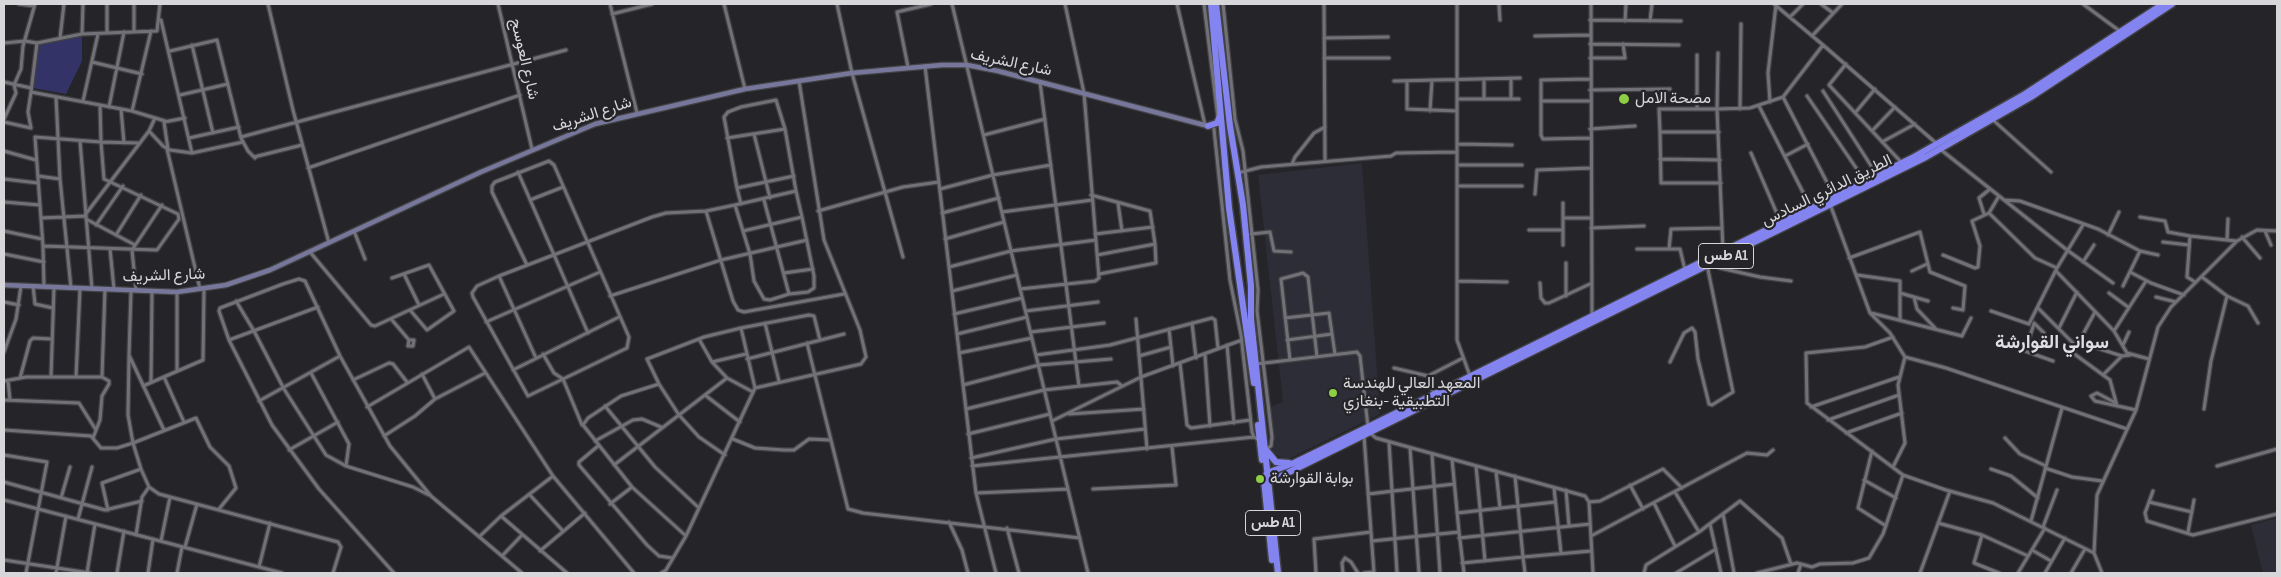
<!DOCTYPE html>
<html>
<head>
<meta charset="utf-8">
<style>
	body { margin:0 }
	#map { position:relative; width:2281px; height:577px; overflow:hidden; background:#242429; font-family:"Sofia Sans Condensed",sans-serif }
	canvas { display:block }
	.frame { position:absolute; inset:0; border:5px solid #d7d7da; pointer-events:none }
</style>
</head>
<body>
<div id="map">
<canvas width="2281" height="577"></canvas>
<div class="frame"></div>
</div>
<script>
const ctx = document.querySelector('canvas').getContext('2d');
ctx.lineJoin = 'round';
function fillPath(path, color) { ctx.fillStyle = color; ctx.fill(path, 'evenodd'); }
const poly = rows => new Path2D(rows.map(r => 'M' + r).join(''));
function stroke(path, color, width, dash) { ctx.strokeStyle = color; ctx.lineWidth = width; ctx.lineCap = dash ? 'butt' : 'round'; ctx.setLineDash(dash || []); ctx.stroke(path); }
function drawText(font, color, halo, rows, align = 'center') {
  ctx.font = font + ' "Sofia Sans Condensed",Vazirmatn,sans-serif'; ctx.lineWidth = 4.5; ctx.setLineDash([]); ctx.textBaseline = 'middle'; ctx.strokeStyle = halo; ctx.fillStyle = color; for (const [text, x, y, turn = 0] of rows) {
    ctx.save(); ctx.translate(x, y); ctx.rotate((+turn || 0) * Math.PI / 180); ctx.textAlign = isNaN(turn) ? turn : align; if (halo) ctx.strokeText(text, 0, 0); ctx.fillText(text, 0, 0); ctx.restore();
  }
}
const built = poly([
	[1362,163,1380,414,1286,460,1273,453,1267,408,1283,402,1258,175],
	[2277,518,2277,573,2263,573,2251,525]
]);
const green = poly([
	[82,36,82,61,66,94,33,88,38,44]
]);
const street = poly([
	[19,4,34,6],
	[107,4,107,33],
	[268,4,293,110,329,243],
	[498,4,532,149],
	[610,4,637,113],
	[724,4,745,89],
	[837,4,852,73,903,257],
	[952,4,1088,573],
	[1177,4,1205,125],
	[1204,4,1218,118],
	[1223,4,1235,119,1243,151,1258,290,1257,311,1272,437,1271,446,1266,449],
	[1324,4,1325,161],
	[1457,4,1457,340,1470,376],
	[1499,4,1500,20],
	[1591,4,1592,315],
	[1774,4,1823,45],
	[1821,4,1833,13],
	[2083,4,2121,32],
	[612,14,652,4],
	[1790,17,1803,4],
	[161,20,192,153],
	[1590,20,1681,21],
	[1625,21,1626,4],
	[1650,21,1652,4],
	[134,32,134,4],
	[82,34,83,4],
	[1535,36,1590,35],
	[1812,36,1842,4],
	[60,38,64,4],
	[1324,38,1388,37],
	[4,43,25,41,37,43,82,34,157,31,160,4],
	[37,43,31,92,132,111,165,121],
	[1590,44,1679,45],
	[192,45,213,133],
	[170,51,217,40,241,138,248,151,255,158],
	[1324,58,1389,58],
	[1590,58,1625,58,1623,44],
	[92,62,142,74],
	[1846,64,1829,85,1902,163],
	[925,66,976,493,996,573],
	[908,67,897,12,931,4],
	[1484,79,1484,99],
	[1590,79,1541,80,1541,135,1543,139,1590,138],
	[1394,81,1520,78],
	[1407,81,1407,109,1457,111],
	[4,82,31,88],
	[1040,82,1079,386],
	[1590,90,1670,89],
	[1823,91,1877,175],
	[180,95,228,84],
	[1807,96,1865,181],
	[56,97,60,179,71,288],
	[1783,97,1834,196],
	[1457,99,1519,99],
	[1511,99,1511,78],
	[83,101,98,34],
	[1541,101,1590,101],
	[1770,102,1768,73,1776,5],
	[100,105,101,142,35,137,43,246,157,250,179,219,178,214,104,179,101,142,138,143],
	[1759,106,1811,208],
	[109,107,124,32],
	[121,109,124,143],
	[1697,109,1697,55],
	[1740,109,1741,24],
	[132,111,151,31],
	[1430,111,1432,80],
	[1855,113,1875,89],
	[155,118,149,131,163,146,170,150,192,153,243,142],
	[4,119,16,93,14,85,21,69,23,46,35,4],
	[1993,120,2051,172],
	[4,122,31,128,28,112,31,92],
	[1214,129,1230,280,1241,335,1252,432,1254,437,1259,440],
	[1590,129,1635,126],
	[1872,131,1895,107],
	[1660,132,1659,109,1717,109,1718,53],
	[1719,132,1660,132,1661,183,1721,183],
	[754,134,770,198],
	[984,135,1045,119],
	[241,137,566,50],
	[189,138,239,127],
	[727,138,785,129],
	[80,141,92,289],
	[1882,142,1915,124],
	[1457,144,1512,145],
	[167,149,200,289],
	[168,149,164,122,185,118],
	[1940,149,2067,250,2113,283],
	[4,151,36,160],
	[1751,153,1781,223],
	[1785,156,1808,144],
	[254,157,302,145],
	[1660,159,1720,160],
	[1292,164,1295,157,1314,133,1325,127],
	[1457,165,1522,165],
	[308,168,520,95],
	[518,172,588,333],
	[1238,173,1261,167,1391,156,1396,153,1457,152],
	[38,176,60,179],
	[4,179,38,183],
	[1457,186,1522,186],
	[737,188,724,117,728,112,741,107,776,100,785,129,796,191,735,205,743,231,750,254,754,281,764,299,770,300,789,294,808,292,814,288,814,276,802,217,743,231],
	[940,189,993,175,1051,165],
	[796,191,802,217],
	[1535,194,1537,170,1591,168],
	[1091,195,1150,211,1155,244,1156,263,1099,274],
	[530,200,563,187],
	[764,200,789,294],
	[2004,200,2020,201,2073,220,2098,229,2140,251,2158,255],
	[4,202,40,205],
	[1118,203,1122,231],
	[1563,203,1563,245],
	[741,204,737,188,794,176],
	[1830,204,1870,313,1890,333,1905,357,1898,385,1905,443,1893,467],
	[706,211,733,301,738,310,744,312,844,294],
	[818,211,903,187,939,182],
	[1002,212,1092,200],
	[942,213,999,198],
	[1989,213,2035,258,2057,268],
	[1984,214,1979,198,1990,189],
	[85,215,149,131],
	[2140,217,2165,221,2168,232,2190,236,2236,241],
	[41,218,85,216],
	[1563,218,1591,218],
	[86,219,135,245],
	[96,225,123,186],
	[1591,228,1644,226],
	[1529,230,1563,230],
	[4,231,42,239],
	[354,231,365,259],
	[2265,231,2271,245],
	[1095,234,1153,227],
	[1251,234,1270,232,1274,251,1291,252],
	[116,235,141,195],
	[2108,235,2119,212],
	[2190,236,2187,277,2195,282],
	[2242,237,2260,258],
	[945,239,1004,222],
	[2227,240,2228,219],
	[2163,242,2189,245],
	[43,246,44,287],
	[110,249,114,289],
	[1637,249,1680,249,1685,270],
	[1669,249,1671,229,1722,228],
	[1723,251,1717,109,1750,108,1783,97,1823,45,1936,143],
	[310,252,371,325,375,326,444,294],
	[4,254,44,262],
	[1097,255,1155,244],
	[1943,255,1975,268,1978,267,1980,246,1972,221,1989,213,1999,196],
	[1849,258,1920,232,1930,272,1965,286,1963,310,1953,308],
	[2083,262,2094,245],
	[1566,263,1566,296],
	[1711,264,1720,268,1760,277,1791,281],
	[949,267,1011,251,1096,240],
	[1912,271,1927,264],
	[2056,271,2114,331,2127,353,2149,359],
	[2130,272,2151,283,2184,295],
	[784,273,813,269],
	[404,274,419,305],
	[1857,275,1900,281,1900,319],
	[499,276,477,286,472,293,473,297,528,396,627,348,629,337,554,165,549,161,495,182,492,186,492,192,527,265],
	[2202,277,2227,296,2211,361,2204,409],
	[392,278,429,265,454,311,427,330,410,310],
	[1457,281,1507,282],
	[1540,283,1541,298,1545,303,1549,303,1592,283],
	[33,286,35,304,53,308],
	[2123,286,2140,251],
	[1020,289,1095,281,1099,278,1084,93,1065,4],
	[136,290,132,250,162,205],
	[131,291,129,355,164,430],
	[952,291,1017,275],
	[177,292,177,371],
	[1900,293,1928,301],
	[2109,293,2128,307],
	[610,296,721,260,807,240],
	[2227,296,2248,306,2258,323],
	[1914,297,1917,309,1935,328],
	[2156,297,2176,302],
	[236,301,254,331,284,389,326,455,346,466,413,487,429,495],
	[4,302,19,305],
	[2038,308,2076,346],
	[1026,311,1098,302],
	[1991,311,2029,324,2057,268,2083,225],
	[2095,312,2073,353,2110,380,2117,406],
	[1871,313,1962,336,1971,318],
	[954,314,1022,298],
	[1285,318,1329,313,1335,354],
	[1136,319,1147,449],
	[392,320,409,340,414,340,413,346,408,346,409,340],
	[486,322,600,272],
	[765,323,779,381],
	[1192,323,1196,358],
	[2034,323,2044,333,2042,340],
	[2034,324,2025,351,2053,361],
	[2059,328,2077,292],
	[1169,329,1173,366],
	[2114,331,2146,281],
	[1031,332,1104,323],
	[957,334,1027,317],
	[1893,337,1865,347,1806,353,1807,403,1903,475,1946,490,1993,503,2094,553],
	[699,339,712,362,727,378,753,392],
	[229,340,318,307],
	[1287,340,1332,334],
	[2078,342,2122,356,2130,355],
	[807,343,848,509,863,513,1080,538],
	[1227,345,1234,423],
	[2123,345,2129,332],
	[4,352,16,319,21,286],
	[959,353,1032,338],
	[543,354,554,373,563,379,582,425],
	[1036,355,1110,345,1212,318,1215,320,1218,348],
	[1205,355,1210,426],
	[1139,356,1171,347],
	[1905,357,1946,368,2127,429],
	[536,358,499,276,652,217,666,213,706,211,735,205],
	[747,359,844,334],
	[1290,360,1281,279,1303,273,1308,277,1317,357],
	[712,362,746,354],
	[1670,362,1684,333,1692,328,1695,332,1698,359,1709,404,1712,405,1733,392,1707,265],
	[1180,363,1187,425,1191,428,1250,420],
	[1256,364,1357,352,1360,356,1368,427],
	[1394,368,1428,376,1463,358],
	[513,370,619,317],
	[311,373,349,444,346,466],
	[422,374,435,399],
	[2103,375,2122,356],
	[1428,376,1434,394],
	[51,377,54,288],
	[76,377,80,289],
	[164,377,184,422],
	[20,378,30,341,33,338,52,339],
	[353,380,389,363,393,364,407,382],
	[4,381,26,377,102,377,105,289],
	[8,381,10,400],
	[151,382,152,292],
	[659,384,621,396,588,418,583,425,632,487,686,536],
	[963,385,1039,365,1111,359],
	[143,386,203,360,204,289],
	[755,388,861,364,866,357,860,330,824,240,799,81],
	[705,395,740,422],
	[4,400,79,403,96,430],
	[259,401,340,356],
	[2114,402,2097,393,2091,396,2095,401,2136,410],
	[605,406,655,467,699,508],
	[367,407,469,347,553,476],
	[1811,407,1899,377],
	[966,409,1044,390,1117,382,1122,386],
	[1069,414,1144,409],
	[1828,420,1899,395],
	[1052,421,1141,377,1242,340],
	[4,430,91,436,101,448,117,448,133,443,128,415,129,355],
	[1370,433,1376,438,1585,496,1589,502,1593,573],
	[1846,433,1902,413],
	[968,434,1050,414],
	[384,436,415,416,435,399,485,373],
	[1364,436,1374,573],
	[93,438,100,420,102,396,109,384,109,381,102,377],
	[2005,438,2020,454,2046,466],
	[733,439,755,448,784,450,794,450,809,439,830,440],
	[595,441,633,420,642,419,661,427],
	[1389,442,1397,573],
	[598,446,579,462,579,465,647,545,659,556,673,558],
	[1410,448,1419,573],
	[289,450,338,422],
	[1872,451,1858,508,1886,526],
	[1432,454,1440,573],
	[4,455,47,462,26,573],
	[725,455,699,437,679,415,659,384,647,359,704,337,741,328,809,315,814,316,820,340],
	[971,458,1056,439,1145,429],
	[1452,459,1459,532],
	[614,465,727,378],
	[972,466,1254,437],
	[1476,466,1485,561],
	[2217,466,2277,449],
	[2045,468,2072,477,2102,481],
	[1991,469,2011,476,2038,498],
	[1496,471,1500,508],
	[1515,476,1523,557,1591,551],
	[1864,480,1896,498],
	[4,482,105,510,142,501],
	[1630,485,1643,509],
	[149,487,159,494,338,542,341,547,333,573],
	[1554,488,1561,553],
	[1093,489,1176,485,1172,447],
	[1566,490,1569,526],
	[2153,491,2145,513,2147,521,2193,535,2277,514],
	[1675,492,1699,532],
	[976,493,1068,489],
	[529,494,563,531],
	[1368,494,1454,484],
	[61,498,70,467],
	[4,500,282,573],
	[1589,502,1600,501,1663,469,1682,488],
	[2149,502,2192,512],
	[1654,503,1675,546],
	[610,504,632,487],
	[108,510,102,483,141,469,133,443,196,418,210,447,229,466,236,488,219,509],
	[1457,513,1555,502],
	[1723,514,1734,573],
	[501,516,567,573],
	[78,519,92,467],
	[2031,521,2062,408],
	[949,522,962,550,968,573],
	[1938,523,1982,535,2028,556],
	[1710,524,1721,573],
	[2043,527,2057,490],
	[1007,528,1019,573],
	[2188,532,2194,500],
	[136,535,142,497,149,487,141,469],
	[1982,535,1974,563,1999,573],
	[480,536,501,516,553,476,634,573],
	[1591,536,1747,453,1767,455,1773,450],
	[1459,538,1590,524],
	[161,541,170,497],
	[1372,541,1459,532,1464,573],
	[185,547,197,504],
	[2032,550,2051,561],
	[540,551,585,513],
	[502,556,522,535],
	[4,560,90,573],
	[1462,563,1523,557,1525,573],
	[259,567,270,523],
	[56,573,66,516],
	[87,573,95,524],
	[117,573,124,531],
	[148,573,153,539],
	[177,573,182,547],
	[394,573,319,489,272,425,229,340,219,311,220,308,283,284,299,279,305,281,340,356,390,446,431,496,522,573],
	[661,573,666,570,686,536,755,388,741,328],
	[1316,573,1314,539,1371,532],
	[1343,573,1342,563,1345,558,1351,562,1358,573],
	[1364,573,1373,572],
	[1644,573,1646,565,1699,532,1740,501,1782,538,1791,564],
	[1676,573,1716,549],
	[1757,573,1797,563,1812,567,1820,564,1853,563,1869,558,1883,534,1903,475],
	[1798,573,1801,564],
	[1920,573,1950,491],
	[2018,573,2045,528],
	[2045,573,2065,538],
	[2071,573,2085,549],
	[2102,573,2094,553,2097,495,2136,410,2158,327,2171,307,2237,241,2257,230,2277,231]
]);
const secondary = poly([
	[4,285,177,292,226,285,270,270,481,172,595,124,745,89,852,73,942,65,967,65,998,71,1208,126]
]);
const highway = poly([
	[1211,4,1229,208,1254,383],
	[1216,4,1230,126,1243,205,1251,286,1251,319,1278,573],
	[1208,126,1217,123,1220,116],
	[1258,425,1262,460],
	[1267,451,1276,462,1289,463],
	[1264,479,1267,473,1294,463,1368,427,1912,158,2025,94,2163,4],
	[1264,480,1272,560],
	[1265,484,1926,157,2031,97,2172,4]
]);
const markers = [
	[1624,99,6,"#8dce44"],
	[1333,393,5,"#8dce44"],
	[1260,479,5,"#8dce44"]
];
const shields = [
	[1726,256,55],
	[1273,523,55]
];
const shieldNames = [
	["طس A1",1726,256],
	["طس A1",1273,523]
];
const streetNames = [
	["شارع العوسج",524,59,77],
	["شارع الشريف",1011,63,12],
	["شارع الشريف",592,115,-18],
	["الطريق الدائري السادس",1827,191,-26],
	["شارع الشريف",164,276,-2]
];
const poiNames = [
	["مصحة الامل",1635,99],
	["المعهد العالي للهندسة",1343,384],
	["التطبيقية -بنغازي",1343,402],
	["بوابة القوارشة",1270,479]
];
const quarterNames = [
	["سواني القوارشة",2052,343]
];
fillPath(built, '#2c2d37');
fillPath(green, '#343367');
stroke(street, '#424245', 5.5);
stroke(secondary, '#424245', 7);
stroke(highway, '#424245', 9);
stroke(street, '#717177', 3);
stroke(secondary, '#77779b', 4.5);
stroke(highway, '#8484f0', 6);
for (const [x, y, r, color] of markers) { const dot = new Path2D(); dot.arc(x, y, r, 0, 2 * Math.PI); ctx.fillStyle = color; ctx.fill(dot); stroke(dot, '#242429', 2); }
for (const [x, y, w] of shields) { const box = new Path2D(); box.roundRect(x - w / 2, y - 12.5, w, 25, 4); ctx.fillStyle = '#242429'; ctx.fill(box); stroke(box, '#d7d7da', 1); }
drawText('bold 15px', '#d7d7da', null, shieldNames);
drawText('16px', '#d7d7da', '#242429', streetNames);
drawText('16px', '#d7d7da', '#242429', poiNames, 'left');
drawText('bold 19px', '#dedee4', '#242429', quarterNames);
</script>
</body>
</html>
